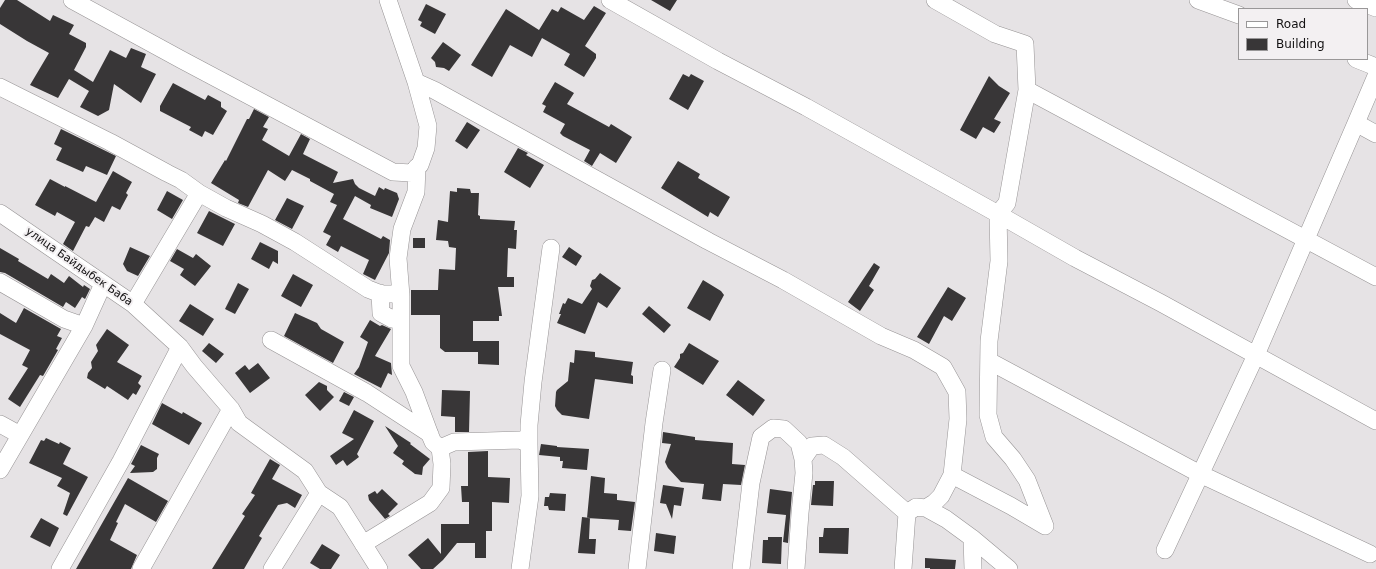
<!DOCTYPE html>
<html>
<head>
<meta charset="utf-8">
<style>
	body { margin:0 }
	#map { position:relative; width:1376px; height:569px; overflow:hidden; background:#e6e3e5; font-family:"DejaVu Sans",sans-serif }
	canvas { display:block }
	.legend { position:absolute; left:1238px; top:8px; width:130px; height:52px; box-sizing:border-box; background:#f3f0f2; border:1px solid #999798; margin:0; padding:5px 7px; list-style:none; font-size:12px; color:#131112 }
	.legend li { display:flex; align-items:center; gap:8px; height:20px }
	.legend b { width:20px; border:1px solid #999798 }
</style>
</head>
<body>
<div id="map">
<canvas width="1376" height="569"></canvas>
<ul class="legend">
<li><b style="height:5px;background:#fff"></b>Road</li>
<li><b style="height:11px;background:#383637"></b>Building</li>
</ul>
</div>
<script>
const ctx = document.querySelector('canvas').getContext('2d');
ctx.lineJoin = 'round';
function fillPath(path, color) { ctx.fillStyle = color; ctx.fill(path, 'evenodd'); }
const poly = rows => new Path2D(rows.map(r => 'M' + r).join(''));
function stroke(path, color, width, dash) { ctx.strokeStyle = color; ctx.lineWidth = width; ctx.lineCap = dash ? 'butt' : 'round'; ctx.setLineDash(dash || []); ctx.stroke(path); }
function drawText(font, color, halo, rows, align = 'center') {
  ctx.font = font + ' "DejaVu Sans",sans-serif'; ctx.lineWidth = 4; ctx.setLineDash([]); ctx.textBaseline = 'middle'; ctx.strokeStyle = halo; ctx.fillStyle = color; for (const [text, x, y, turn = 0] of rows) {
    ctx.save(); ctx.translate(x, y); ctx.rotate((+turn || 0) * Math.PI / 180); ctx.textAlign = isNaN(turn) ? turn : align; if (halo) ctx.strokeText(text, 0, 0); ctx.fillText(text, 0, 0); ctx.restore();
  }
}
const building = poly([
	[5,0,17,0,50,21,53,15,74,25,69,34,86,43,86,47,74,70,93,82,110,50,126,58,131,48,146,54,141,67,156,74,141,103,114,84,109,110,98,116,80,107,89,91,69,79,58,98,30,85,49,53,27,41,0,24,0,8],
	[651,0,677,0,670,11],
	[426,4,446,14,435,34,420,26,422,22,418,20],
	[594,6,606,13,585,46,596,54,596,58,584,77,564,65,570,54,542,38,532,57,510,45,492,77,471,65,506,9,539,30,552,9,558,12,561,7,584,20],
	[443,42,461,55,449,71,444,68,436,67,435,62,431,58],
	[683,74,689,77,691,74,704,81,688,110,669,99],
	[989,76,999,86,1010,93,994,119,1001,122,994,133,983,127,976,139,960,130],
	[555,82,574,93,567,104,609,127,611,124,632,137,616,163,600,153,592,166,584,161,590,150,563,136,560,133,565,124,543,112,546,106,542,104],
	[173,83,205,100,208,95,221,102,221,107,227,111,213,135,205,131,202,137,189,130,191,127,160,111,160,106],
	[254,109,269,117,263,127,268,129,262,140,289,156,301,134,310,139,303,154,338,172,333,183,353,179,355,184,359,188,375,196,379,187,384,190,385,188,397,193,399,199,392,217,370,208,371,205,355,196,343,219,381,239,383,236,390,240,389,253,375,280,363,274,369,260,341,246,338,252,326,245,331,236,323,232,337,205,330,202,334,194,310,181,310,179,292,170,285,181,268,170,248,207,238,203,239,200,211,183,225,160,226,161,247,119,249,119],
	[467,122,480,130,467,149,455,141],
	[61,129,116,156,107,175,86,166,83,172,56,160,62,148,54,144],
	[518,148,528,153,526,155,544,165,530,188,504,172],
	[678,161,700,174,698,178,730,197,718,217,710,212,708,217,661,188],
	[113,171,132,182,126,193,128,195,120,210,112,206,104,222,95,217,89,227,86,226,73,251,63,244,75,222,57,212,55,216,35,205,50,179,65,187,65,186,96,202],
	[457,188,470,189,471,193,479,193,478,215,480,216,480,219,515,221,514,230,517,230,516,249,508,248,507,277,514,277,514,287,498,287,502,316,499,316,499,321,473,321,473,341,499,341,499,365,478,364,478,352,445,352,440,348,440,315,411,315,411,290,438,290,439,269,455,270,456,248,449,247,448,241,436,240,438,220,448,222,450,191,457,192],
	[167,191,183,200,172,219,157,210],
	[287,198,304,206,292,229,275,220],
	[209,211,235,224,223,246,197,233],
	[413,238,425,238,425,248,413,248],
	[260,242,278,251,278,264,273,261,269,269,251,259],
	[130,247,150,256,138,276,127,271,123,264],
	[569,247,582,256,576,266,562,257],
	[0,248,19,259,18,261,48,279,51,274,64,283,69,276,83,287,84,285,90,289,85,299,82,297,75,308,66,302,63,307,5,273,0,272],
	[177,249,193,258,196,254,211,266,195,286,180,275,184,269,170,261],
	[874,263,880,267,869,286,874,290,860,311,848,302],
	[600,273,621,288,607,308,598,302,585,334,557,323,561,314,559,314,563,303,565,304,568,298,582,304,592,289,590,286,592,280,595,279],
	[293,274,313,285,301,307,281,296],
	[703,280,721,291,724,295,710,321,687,308],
	[238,283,249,289,235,314,225,309],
	[948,287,966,298,952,321,944,316,929,344,917,337],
	[190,304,214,319,203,336,179,321],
	[649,306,671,325,664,333,642,314],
	[24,308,61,329,57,336,62,338,56,349,58,350,43,376,40,375,20,407,8,399,28,368,22,365,30,350,0,334,0,313,16,323],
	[295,313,317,323,321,329,344,342,333,363,284,336],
	[370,320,380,326,382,325,391,329,375,356,391,363,392,375,388,373,381,388,354,374,359,367,368,342,360,337],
	[107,329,129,345,117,362,142,376,138,383,141,386,136,395,133,393,128,400,107,386,105,389,87,378,88,373,92,368,91,362,98,351,96,345],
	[209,343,224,354,216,363,202,351],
	[689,343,719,361,703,385,674,367,680,358,680,354,683,353],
	[575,350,595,352,595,357,633,362,631,375,633,376,633,384,595,379,589,419,562,415,557,410,555,406,556,392,557,390,568,381,570,362,574,363],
	[258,363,270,378,250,393,235,373,245,365,249,370],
	[738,380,765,400,753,416,726,395],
	[319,382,327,386,327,390,334,397,320,411,305,395],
	[442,390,470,391,469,432,455,432,455,417,441,416],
	[344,392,354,397,349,406,339,401],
	[162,403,182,414,183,412,202,423,189,445,152,424],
	[354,410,374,421,357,454,359,457,347,466,343,460,336,465,330,456,354,439,342,433],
	[385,426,411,443,410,444,430,459,423,467,422,475,415,474,402,464,404,461,393,453,398,446],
	[663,432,695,437,695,440,733,443,732,464,745,465,741,485,723,484,721,501,702,499,704,484,681,482,668,468,665,462,671,444,662,443],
	[46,438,59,444,60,442,71,448,63,464,88,477,67,516,63,514,70,493,57,486,62,478,29,463,41,440,44,441],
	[541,444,557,446,557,447,589,449,587,470,562,468,563,461,560,461,560,457,539,455],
	[141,445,159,454,157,458,157,469,153,472,130,473,135,466,131,464],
	[488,451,488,477,510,478,509,503,492,502,492,531,486,531,486,558,475,558,475,543,457,543,443,560,433,569,421,569,408,555,428,538,441,554,441,524,469,524,469,502,462,502,461,486,468,486,468,452],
	[270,459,280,465,272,479,302,495,295,508,287,503,278,505,259,536,262,538,244,569,212,569,245,516,242,514,255,495,251,493],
	[591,476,605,478,604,493,617,494,617,500,635,502,631,531,618,530,619,520,587,518],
	[128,478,168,501,156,522,125,504,116,522,118,523,110,540,137,555,131,569,76,569],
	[815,481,834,481,833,506,811,505,813,485,815,485],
	[663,485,684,488,681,506,674,505,672,519,666,504,660,503],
	[382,489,398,504,388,514,390,516,385,519,369,500,368,495,375,491,377,494],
	[770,489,792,492,788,543,783,542,786,515,767,513],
	[550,493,566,494,565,511,549,510,548,506,544,506,545,497,549,497],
	[582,517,590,518,589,539,596,539,595,554,578,553],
	[41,518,59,528,50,547,30,537],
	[824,528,849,528,848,554,819,553,819,537,823,537],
	[656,533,676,536,674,554,654,551],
	[768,537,782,537,781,564,762,563,763,540,768,540],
	[322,544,340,555,331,569,320,569,310,563],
	[925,558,956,560,955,569,930,569,930,568,925,568]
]);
const minor = poly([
	[72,0,182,60,393,172,412,173,417,167,420,165,426,148,428,126,416,82,434,90,708,241,783,280,881,336,914,350,943,367,957,392,958,419,952,475,941,496,934,503,926,508,916,507,907,513,903,569],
	[388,0,416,82],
	[610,0,718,61,806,107,998,214,1075,258,1161,303,1376,421],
	[935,0,995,34,1025,44,1027,90,1007,203,998,214,999,261,989,341,988,415,994,437,1013,459,1027,480,1045,526,1011,506,952,475],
	[1198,0,1239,15],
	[1356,0,1376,8],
	[1356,59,1376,67],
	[1376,76,1356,123,1376,134],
	[0,87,110,142,167,173,181,180,199,193,226,208,262,224,295,242,368,289,381,294,401,294],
	[1027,90,1376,277],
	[417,167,416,192,402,229,398,258,401,296,401,366,414,392,430,435,433,442,440,448],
	[0,213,133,304,180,347,194,366,231,409,239,423,305,471,319,493,340,507,379,569],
	[0,282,64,319,84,326],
	[380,293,381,313,392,319,401,320],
	[133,304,199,193],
	[271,340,367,393,430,434],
	[989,361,1200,474,1370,554],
	[0,424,20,435],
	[529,444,529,425,533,382,551,248],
	[0,470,84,326,103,284],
	[926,508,946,519,972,538,973,569],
	[972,538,1009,569],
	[363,544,430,503,441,488,442,464,440,448,454,442,520,440,529,444,530,496,520,569],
	[1165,550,1256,355,1356,123],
	[60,569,121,461,180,347],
	[141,569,231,409],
	[272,569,319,493],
	[637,569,654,423,662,370],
	[741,569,751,483,761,437,773,428,784,429,799,443,803,459],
	[796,569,800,513,804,473,803,459,812,446,824,445,843,457,907,513]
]);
const streetNames = [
	["улица Байдыбек Баба",79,267,35]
];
fillPath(building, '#383637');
stroke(minor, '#969394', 18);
stroke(minor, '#fff', 17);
drawText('11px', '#131112', '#f3f0f2', streetNames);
</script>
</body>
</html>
